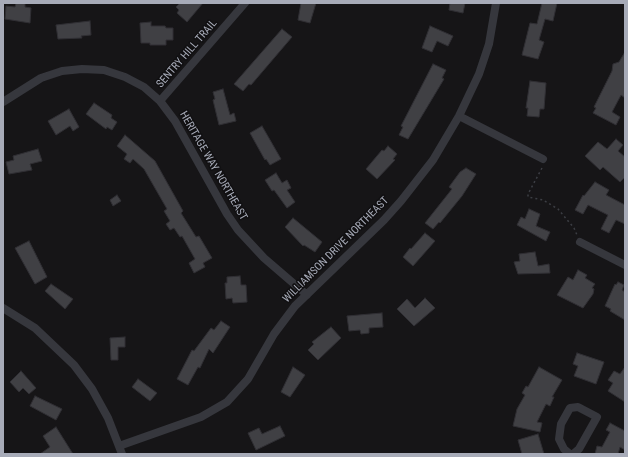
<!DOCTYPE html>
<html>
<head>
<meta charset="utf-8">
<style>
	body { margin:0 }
	#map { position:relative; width:628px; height:457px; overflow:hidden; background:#161517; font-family:"Roboto Condensed",sans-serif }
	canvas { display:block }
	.frame { position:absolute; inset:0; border:4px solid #a7abb8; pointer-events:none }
</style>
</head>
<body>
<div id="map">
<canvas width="628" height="457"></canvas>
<div class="frame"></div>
</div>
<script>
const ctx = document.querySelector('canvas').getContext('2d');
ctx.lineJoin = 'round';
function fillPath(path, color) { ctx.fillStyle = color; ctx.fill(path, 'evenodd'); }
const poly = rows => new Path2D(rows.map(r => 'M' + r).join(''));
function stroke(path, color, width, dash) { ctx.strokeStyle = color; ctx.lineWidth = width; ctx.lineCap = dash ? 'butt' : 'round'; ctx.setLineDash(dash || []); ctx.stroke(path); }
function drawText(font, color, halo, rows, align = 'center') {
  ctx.font = font + ' "Roboto Condensed",sans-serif'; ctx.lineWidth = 3; ctx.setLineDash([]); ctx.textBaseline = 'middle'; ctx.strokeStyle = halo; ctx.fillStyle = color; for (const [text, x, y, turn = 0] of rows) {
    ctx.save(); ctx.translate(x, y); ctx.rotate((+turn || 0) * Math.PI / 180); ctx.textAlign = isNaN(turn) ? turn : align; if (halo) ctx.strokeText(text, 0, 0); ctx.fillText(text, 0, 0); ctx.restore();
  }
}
const building = poly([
	[16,3,25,3,25,7,31,8,30,23,5,19,6,6,15,7,16,3],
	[180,3,203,3,187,22,177,13,179,10,176,7,180,3],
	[301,3,316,3,310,23,298,20,301,3],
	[450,3,465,3,463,13,449,10,450,3],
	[542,3,557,3,553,21,545,19,539,40,544,42,538,59,522,55,530,23,537,24,542,3],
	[90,21,91,35,81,36,82,38,58,39,56,25,90,21],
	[151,22,151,26,165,26,166,28,173,28,173,40,166,40,166,45,150,45,150,43,141,43,140,23,151,22],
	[430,26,453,36,448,46,437,41,432,52,422,48,430,26],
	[282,29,292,37,251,85,249,84,243,91,234,84,282,29],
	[625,52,625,98,621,95,612,112,620,117,616,125,593,113,596,108,594,107,612,71,613,64,619,62,625,52],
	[433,64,446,70,442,78,444,79,408,139,399,135,403,127,401,126,433,64],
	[530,81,546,83,544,109,540,109,539,117,527,116,528,108,526,108,530,81],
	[223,89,230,115,234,113,236,121,219,125,213,100,215,99,213,92,223,89],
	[94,103,112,115,111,118,117,122,112,130,107,127,106,129,86,114,94,103],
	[69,109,79,127,73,131,70,126,56,135,48,121,69,109],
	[262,126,281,159,270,165,266,159,265,160,250,133,262,126],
	[125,135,155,161,183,211,181,213,196,237,199,236,212,258,203,263,205,267,194,273,189,263,195,259,182,236,180,237,174,228,170,230,166,224,170,221,164,211,167,209,144,169,133,159,130,163,124,159,127,154,117,146,125,135],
	[616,139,623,145,618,151,625,157,625,177,620,182,603,167,600,170,585,156,598,142,607,149,616,139],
	[388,146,397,154,393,159,395,160,377,179,366,169,382,150,384,151,388,146],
	[38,149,42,161,30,164,32,170,9,174,6,162,14,160,13,156,38,149],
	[466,168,476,174,462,196,440,223,439,222,433,229,425,223,452,189,449,187,460,172,466,168],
	[276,173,282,183,287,180,291,188,287,190,295,202,287,208,274,190,272,191,265,180,276,173],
	[595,182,609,190,606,195,625,205,625,224,616,220,609,233,601,229,608,215,588,205,583,214,575,210,583,195,584,196,595,182],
	[117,195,121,201,113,206,110,200,117,195],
	[529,209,540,214,536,226,550,232,546,241,517,225,521,217,525,219,529,209],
	[293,218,322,242,315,252,304,245,303,246,285,227,293,218],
	[425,233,435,241,413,266,403,257,410,248,411,249,425,233],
	[29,241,47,277,35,284,15,248,29,241],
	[535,252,538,266,549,264,550,273,518,274,514,262,520,261,519,254,535,252],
	[578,270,587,275,585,278,595,284,592,288,594,289,593,294,583,308,557,295,568,277,573,280,578,270],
	[240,276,241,285,246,285,247,302,233,303,232,298,226,299,225,283,227,283,227,277,240,276],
	[618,282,624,285,622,290,625,292,625,320,610,311,611,309,605,306,615,284,616,285,618,282],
	[51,284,73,299,65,309,45,291,51,284],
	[425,298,435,308,414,326,397,309,407,299,415,308,425,298],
	[382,313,383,327,369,328,369,333,361,334,360,330,349,331,347,316,382,313],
	[221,321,230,327,213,353,209,349,200,368,198,367,188,385,177,379,192,350,194,351,211,328,214,330,221,321],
	[331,327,341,338,318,360,308,350,314,344,312,342,331,327],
	[125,337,125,347,118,347,118,360,111,360,110,338,125,337],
	[577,353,604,362,596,384,574,376,578,366,573,364,577,353],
	[293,367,305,375,290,397,281,392,293,367],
	[539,367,562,380,552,397,554,397,550,406,546,404,537,422,542,423,540,432,513,426,517,409,525,395,522,393,526,386,528,387,539,367],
	[625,367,625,402,608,391,613,383,608,380,614,371,620,374,625,367],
	[21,371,36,388,29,394,23,388,19,392,10,382,21,371],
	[138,379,157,393,150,401,132,387,138,379],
	[35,396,62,409,56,420,30,406,35,396],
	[610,423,625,431,625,450,620,447,618,454,595,454,597,446,602,447,610,432,606,430,610,423],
	[280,426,285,436,256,450,248,433,259,428,262,434,280,426],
	[56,427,73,454,40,454,50,447,43,436,56,427],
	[538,434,544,454,522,454,518,440,538,434]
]);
const path = poly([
	[542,168,528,194,528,197,543,200,558,209,574,228,577,235]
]);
const street = poly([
	[160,101,245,3],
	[3,102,41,78,62,71,82,69,104,70,125,77,144,87,160,101,175,121,227,214,238,230,264,258,307,295],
	[459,116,543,159],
	[580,242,625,265],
	[3,308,35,328,74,365,92,389,108,418,122,454],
	[119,446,201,417,227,402,248,379,274,334,295,306,384,220,401,201,433,160,459,116,479,74,489,44,496,3],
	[570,454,564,449,559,439,561,424,570,408,578,407,597,417,579,449,573,454]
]);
const streetNames = [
	["SENTRY HILL TRAIL",187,54,-49],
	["HERITAGE WAY NORTHEAST",213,166,60],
	["WILLIAMSON DRIVE NORTHEAST",336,250,-45]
];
fillPath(building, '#404044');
stroke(building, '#302f34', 1);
stroke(path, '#3c3e44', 1.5, [2, 3]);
stroke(street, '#36373d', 8);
drawText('11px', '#a7abb8', '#111012', streetNames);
</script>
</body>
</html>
